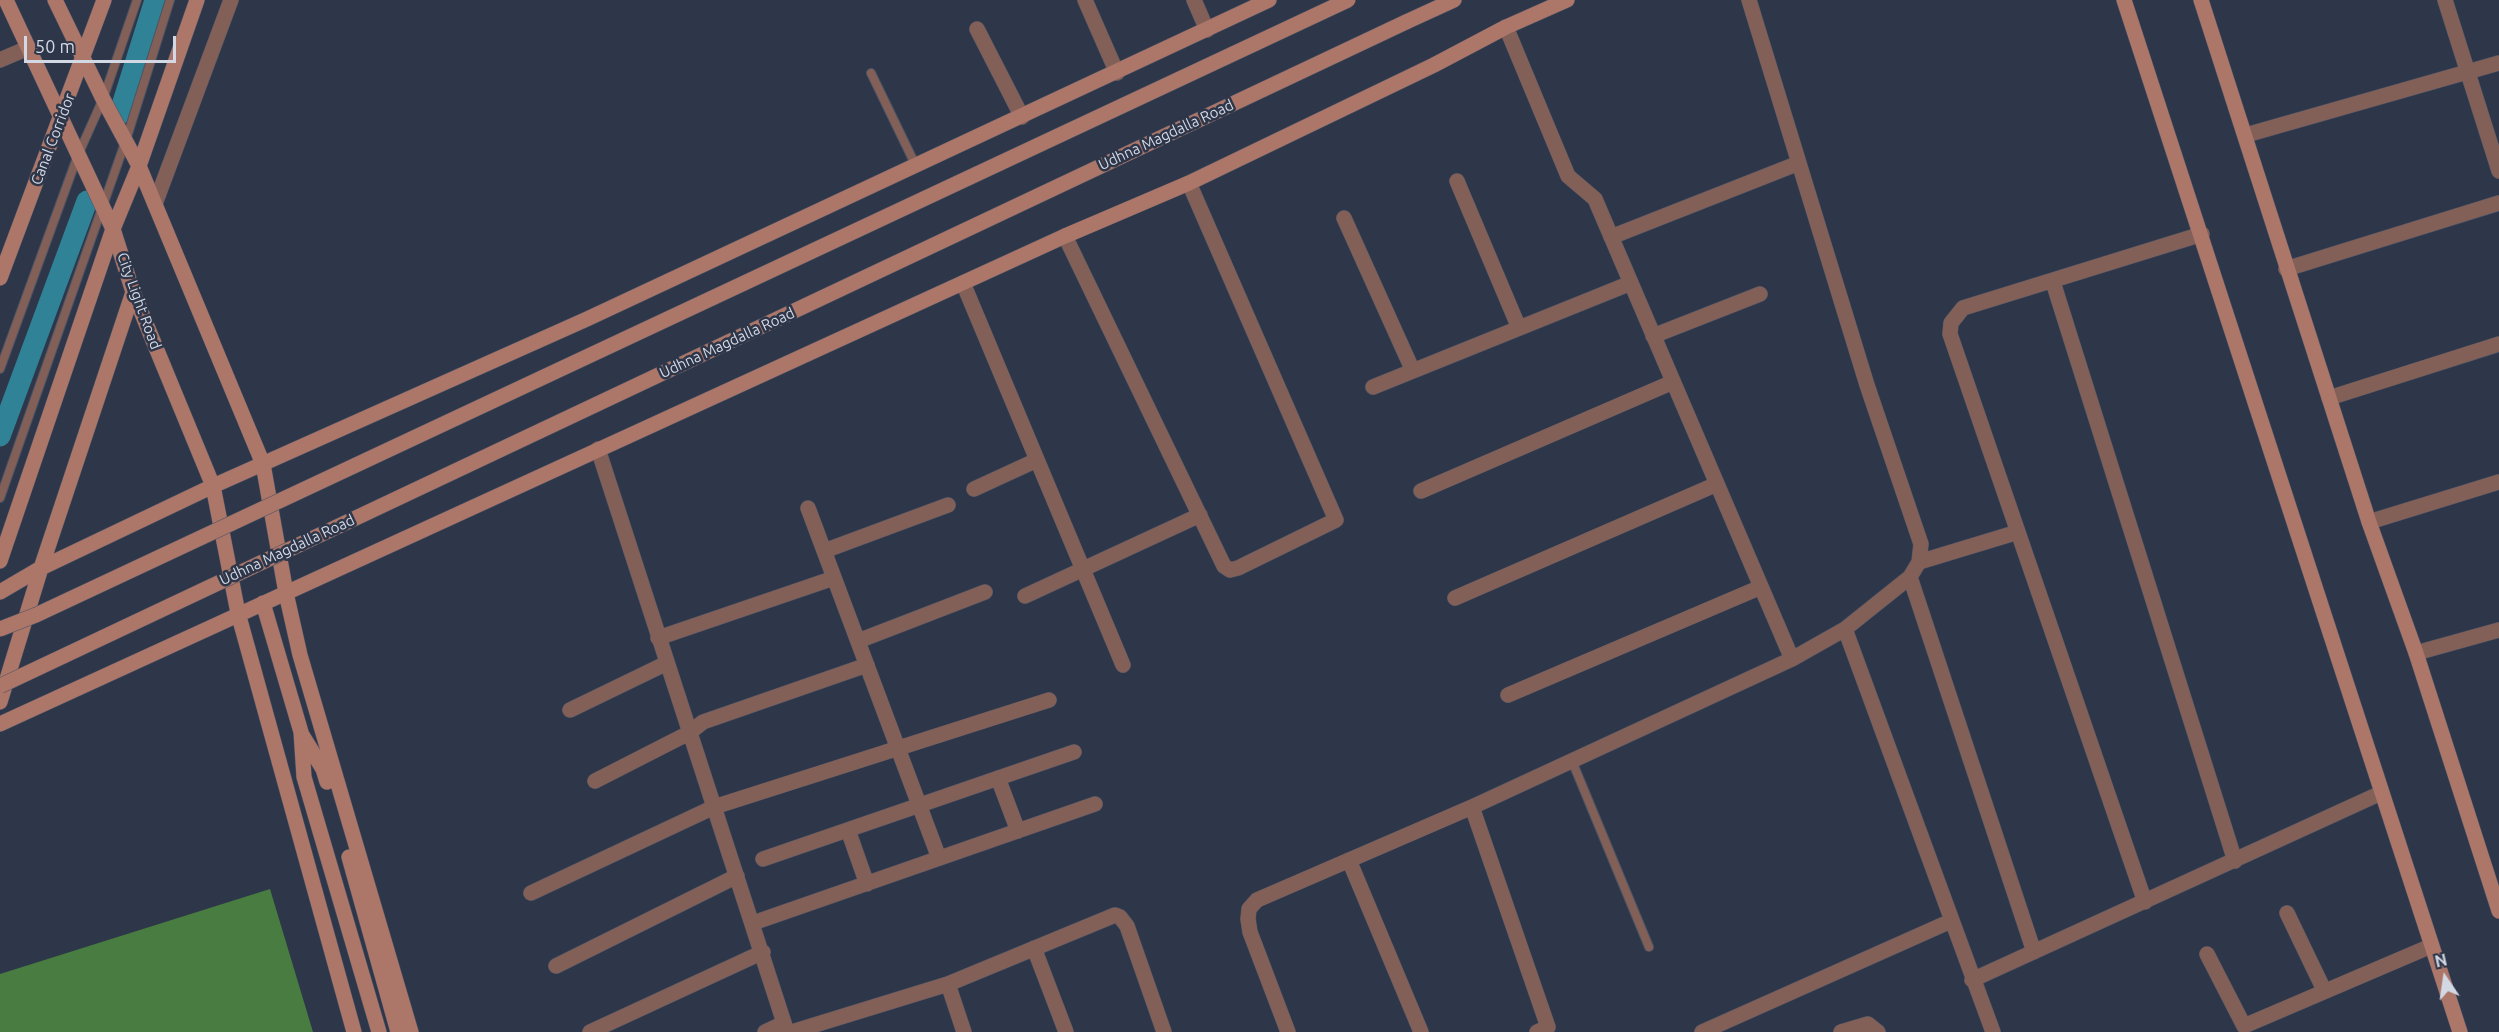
<!DOCTYPE html>
<html>
<head>
<meta charset="utf-8">
<style>
	body { margin:0 }
	#map { position:relative; width:2499px; height:1032px; overflow:hidden; background:#2e3649; font-family:Ubuntu,sans-serif }
	canvas { display:block }
	.north { position:absolute; left:2415px; top:948px; width:60px; height:60px; -webkit-text-stroke:4px #2e3649; paint-order:stroke; rotate:347deg; font-size:16px; font-weight:700; line-height:24px; text-align:center; color:#d3d8e5 }
	.north::after { content:''; display:block; margin:auto; width:21px; height:27px; background:#d3d8e5; clip-path:polygon(50% 0,100% 100%,50% 72%,0 100%) }
	.scale { position:absolute; left:24px; top:36px; width:152px; height:27px; box-sizing:border-box; border:3px solid #d3d8e5; border-top:0; padding-left:8px; font-size:18px; line-height:21px; white-space:nowrap; color:#d3d8e5; -webkit-text-stroke:4px #2e3649; paint-order:stroke }
</style>
</head>
<body>
<div id="map">
<canvas width="2499" height="1032"></canvas>
<div class="north">N</div>
<div class="scale">50 m</div>
</div>
<script>
const ctx = document.querySelector('canvas').getContext('2d');
ctx.lineJoin = 'round';
function fillPath(path, color) { ctx.fillStyle = color; ctx.fill(path, 'evenodd'); }
const poly = rows => new Path2D(rows.map(r => 'M' + r).join(''));
function stroke(path, color, width, dash) { ctx.strokeStyle = color; ctx.lineWidth = width; ctx.lineCap = dash ? 'butt' : 'round'; ctx.setLineDash(dash || []); ctx.stroke(path); }
function drawText(font, color, halo, rows, align = 'center') {
  ctx.font = font + ' Ubuntu,sans-serif'; ctx.lineWidth = 5; ctx.setLineDash([]); ctx.textBaseline = 'middle'; ctx.strokeStyle = halo; ctx.fillStyle = color; for (const [text, x, y, turn = 0] of rows) {
    ctx.save(); ctx.translate(x, y); ctx.rotate((+turn || 0) * Math.PI / 180); ctx.textAlign = isNaN(turn) ? turn : align; if (halo) ctx.strokeText(text, 0, 0); ctx.fillText(text, 0, 0); ctx.restore();
  }
}
const forest = poly([
	[270,889,313,1032,0,1032,0,974]
]);
const canal = poly([
	[119,115,155,0],
	[0,436,87,201]
]);
const lane = poly([
	[871,73,916,166],
	[0,369,78,155,103,99,137,0],
	[0,498,126,140,170,0],
	[1572,761,1649,947]
]);
const street = poly([
	[1085,0,1117,73],
	[1194,0,1207,30],
	[2445,0,2499,171],
	[1506,27,1568,176,1595,199,1792,659],
	[977,29,1022,117],
	[0,60,28,48],
	[2246,135,2499,63],
	[1457,181,1519,328],
	[155,204,231,0],
	[1344,218,1413,371],
	[1065,236,1224,566,1230,570,1238,568,1336,520,1189,183],
	[1611,237,1799,163],
	[2286,269,2499,203],
	[2053,282,2235,861],
	[963,283,1123,665],
	[1653,336,1760,294],
	[1373,387,1631,283],
	[2329,398,2499,344],
	[598,449,787,1032],
	[974,489,1037,460],
	[1421,491,1673,382],
	[808,508,939,858],
	[2369,522,2499,482],
	[824,551,948,505],
	[1919,562,2018,532],
	[1910,577,2034,952],
	[1025,596,1200,515],
	[1455,598,1717,484],
	[1845,629,1993,1032],
	[658,638,834,578],
	[858,641,985,592],
	[2416,653,2499,630],
	[1508,695,1761,587],
	[570,710,667,663],
	[998,778,1018,831],
	[595,781,689,733,703,722,867,665],
	[1472,807,1548,1027,1537,1032],
	[848,830,867,884],
	[763,859,1074,752],
	[1349,860,1421,1032],
	[531,893,714,807,1049,700],
	[2145,902,1950,334,1951,323,1963,308,2202,234],
	[2287,913,2324,990],
	[753,923,1095,804],
	[1034,948,1066,1032],
	[2207,954,2244,1026,2431,946],
	[556,966,737,876],
	[1972,980,2381,793],
	[948,984,964,1032],
	[590,1032,763,952],
	[765,1032,784,1023],
	[792,1032,948,984,1115,915,1120,917,1127,926,1164,1032],
	[1288,1032,1250,932,1248,919,1249,909,1257,900,1472,807,1792,659,1845,629,1910,577,1919,562,1921,544,1867,385,1749,0],
	[1702,1032,1951,921],
	[1841,1032,1868,1024,1878,1032]
]);
const secondary = poly([
	[6,0,113,229,133,292,213,486,238,613,354,1032],
	[55,0,103,99,139,166,263,464,286,593,300,655,411,1032],
	[2124,0,2460,1032],
	[2201,0,2369,522,2416,653,2499,911],
	[1406,22,1454,0],
	[0,278,104,0],
	[0,561,113,229,139,166,197,0],
	[0,592,41,568,213,486,587,319,1269,0],
	[263,603,301,732,304,777,379,1032],
	[0,702,41,568,133,292],
	[0,724,1065,236,1189,183,1434,65,1506,27,1567,0],
	[302,735,323,769,327,782],
	[349,857,398,1032]
]);
const secondaryBridge = poly([
	[0,629,36,615,1348,0],
	[0,686,1406,22]
]);
const streetNames = [
	["Udhna Magdalla Road",1166,135,-25],
	["Canal Corridor",53,139,-69],
	["City Light Road",139,301,70],
	["Udhna Magdalla Road",727,343,-25],
	["Udhna Magdalla Road",287,550,-25]
];
fillPath(forest, '#487c41');
stroke(canal, '#308296', 21);
stroke(lane, '#4c5365', 10);
stroke(street, '#4c5365', 16);
stroke(secondary, '#4c5365', 16);
stroke(lane, '#826057', 8);
stroke(street, '#826057', 15);
stroke(secondary, '#ac7669', 15);
stroke(secondaryBridge, '#4c5365', 16, []);
stroke(secondaryBridge, '#ac7669', 15);
drawText('15px', '#d3d8e5', '#2e3649', streetNames);
</script>
</body>
</html>
